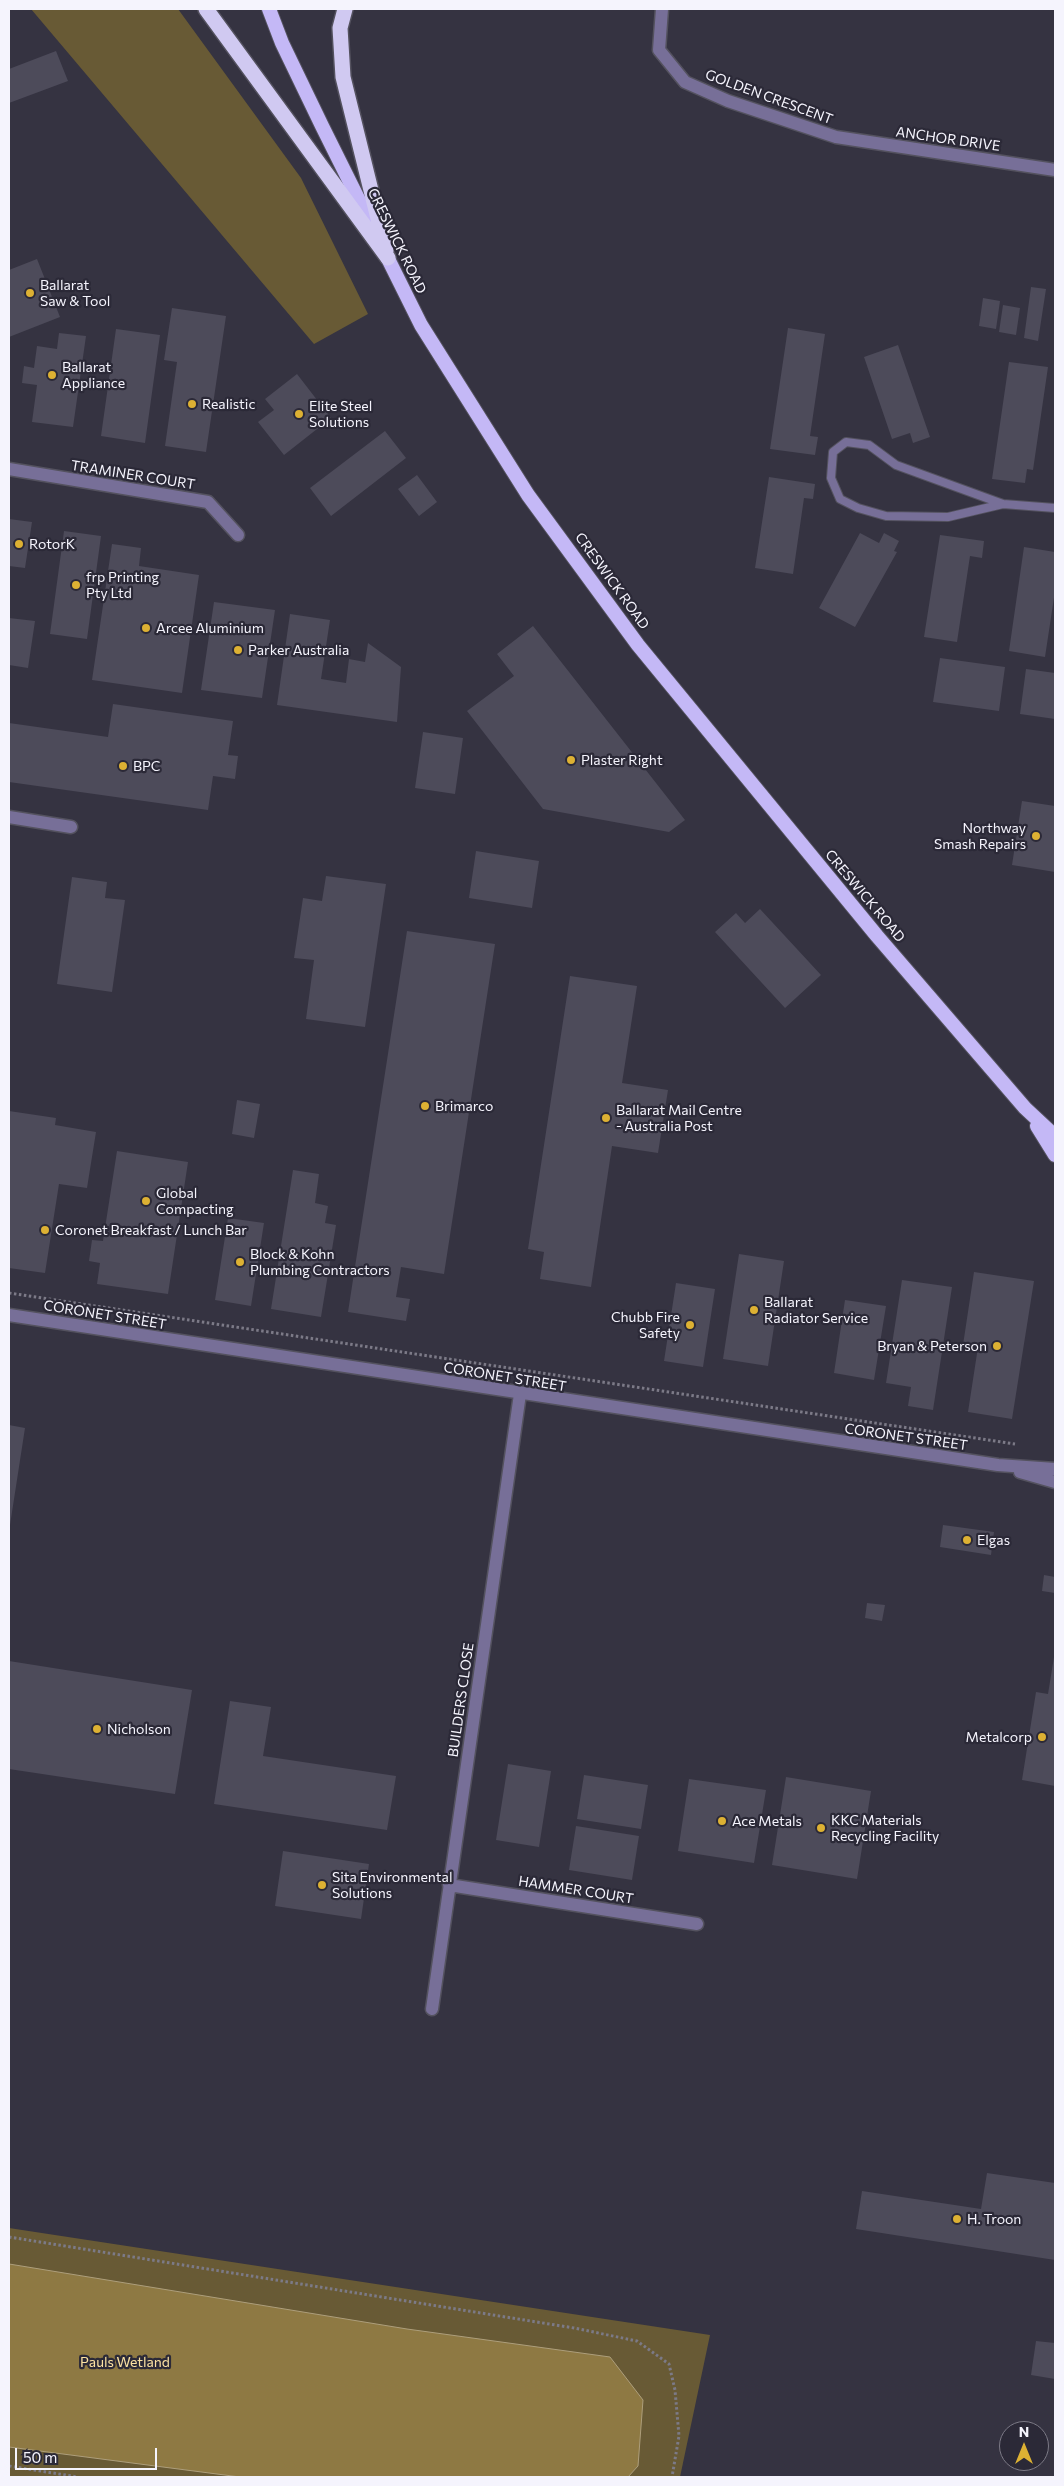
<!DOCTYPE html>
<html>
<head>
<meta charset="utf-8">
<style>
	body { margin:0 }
	#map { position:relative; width:1064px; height:2486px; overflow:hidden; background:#353341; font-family:Commissioner,sans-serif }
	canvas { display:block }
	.frame { position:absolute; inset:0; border:10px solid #f5f4fd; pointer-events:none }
	.north { position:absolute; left:999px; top:2421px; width:50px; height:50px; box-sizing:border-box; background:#2b2937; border:1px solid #7c7a86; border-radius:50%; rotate:0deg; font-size:14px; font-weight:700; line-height:20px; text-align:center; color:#f5f4fd }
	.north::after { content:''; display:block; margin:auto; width:18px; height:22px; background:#ddb133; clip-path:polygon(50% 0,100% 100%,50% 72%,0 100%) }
	.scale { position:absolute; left:15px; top:2448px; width:142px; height:22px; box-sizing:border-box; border:2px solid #f5f4fd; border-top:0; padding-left:6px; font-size:15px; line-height:18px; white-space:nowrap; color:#f5f4fd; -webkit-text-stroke:4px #2b2937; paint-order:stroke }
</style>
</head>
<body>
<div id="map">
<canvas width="1064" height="2486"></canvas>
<div class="frame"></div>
<div class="north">N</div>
<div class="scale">50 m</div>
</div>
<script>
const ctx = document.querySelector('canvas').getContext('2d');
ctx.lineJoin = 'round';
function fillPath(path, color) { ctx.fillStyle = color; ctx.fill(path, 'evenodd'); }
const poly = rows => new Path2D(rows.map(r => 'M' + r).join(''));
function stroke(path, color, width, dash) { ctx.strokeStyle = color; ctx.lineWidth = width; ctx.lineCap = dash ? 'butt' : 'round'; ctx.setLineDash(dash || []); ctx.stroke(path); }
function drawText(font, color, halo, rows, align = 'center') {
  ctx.font = font + ' Commissioner,sans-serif'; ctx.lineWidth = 4.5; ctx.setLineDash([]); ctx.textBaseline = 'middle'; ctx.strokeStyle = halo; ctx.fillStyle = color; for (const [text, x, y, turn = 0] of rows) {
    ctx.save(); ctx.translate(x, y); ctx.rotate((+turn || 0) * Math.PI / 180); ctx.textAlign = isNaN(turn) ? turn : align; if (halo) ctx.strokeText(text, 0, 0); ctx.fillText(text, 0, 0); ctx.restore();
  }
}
const green = poly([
	[31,9,178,9,301,178,368,314,314,344],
	[9,2228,710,2335,680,2477,9,2477]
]);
const water = poly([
	[9,2264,407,2329,610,2357,643,2400,638,2466,628,2477,240,2477,9,2447,9,2264]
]);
const building = poly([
	[56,51,68,81,9,103,9,69],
	[37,259,60,317,9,337,9,270],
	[1031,287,1046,289,1038,341,1024,338],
	[983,298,1000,301,996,329,979,326],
	[1003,305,1020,308,1016,335,999,332],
	[172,308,226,316,206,452,165,446,177,362,164,360],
	[788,328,825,334,810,436,818,437,815,455,770,449],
	[116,329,160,335,145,443,101,436],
	[59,333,86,336,73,427,32,422,37,385,22,383,24,366,34,368,37,346,57,349],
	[898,345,930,437,913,443,910,433,892,439,864,357],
	[1009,362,1048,367,1033,470,1027,469,1025,483,992,479],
	[297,374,331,418,284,455,258,422,274,410,265,399],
	[385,431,406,458,331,516,310,488],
	[417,475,437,502,419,516,398,489],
	[769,477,815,484,813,499,804,498,793,574,755,568],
	[9,519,32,522,25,568,9,566],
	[64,531,101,536,87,639,50,634],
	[860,533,879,543,884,533,899,541,894,551,897,552,855,627,819,608],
	[940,535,984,541,982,558,970,556,957,642,924,637],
	[112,544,141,548,139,566,199,575,182,693,92,680],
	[1024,547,1055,552,1055,591,1045,657,1009,651],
	[214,602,275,610,262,698,201,690],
	[290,614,330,620,321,679,346,683,349,659,365,662,368,643,401,667,397,722,277,705],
	[9,618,35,621,28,668,9,665],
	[533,626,685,820,669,832,543,809,467,711,514,676,497,654],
	[940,658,1005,667,999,711,933,702],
	[1026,669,1055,673,1055,719,1020,714],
	[113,704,233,721,228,755,238,756,235,779,213,776,208,810,9,782,9,723,108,737],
	[423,732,463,738,455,794,415,788],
	[1022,801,1055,806,1055,872,1012,865],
	[476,851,539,861,532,908,469,898],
	[326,876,386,884,365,1027,306,1019,314,960,294,958,303,898,322,901],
	[72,877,107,882,105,898,125,900,112,992,57,984],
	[760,909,821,975,785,1008,715,932,736,913,745,923],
	[407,931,495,944,444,1274,401,1267,396,1297,410,1299,406,1321,348,1312],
	[570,976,637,986,622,1083,668,1090,658,1153,612,1146,591,1287,540,1279,544,1252,528,1249],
	[237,1100,260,1104,254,1138,232,1134],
	[9,1111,56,1118,55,1125,96,1132,87,1188,59,1184,45,1273,9,1268],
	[117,1151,188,1162,168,1294,97,1284,100,1263,89,1261,92,1240,103,1241],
	[293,1170,319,1174,315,1203,328,1206,325,1223,336,1225,321,1317,271,1309],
	[228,1218,264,1223,251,1306,215,1300],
	[739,1254,784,1261,768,1366,723,1359],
	[974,1272,1034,1281,1012,1419,968,1412,978,1347,963,1345],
	[902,1280,952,1287,933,1410,908,1406,911,1387,886,1383],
	[676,1283,715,1289,703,1367,664,1361],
	[845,1300,886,1306,874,1380,834,1373],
	[9,1425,25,1428,10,1525,9,1525],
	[943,1525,994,1532,991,1555,940,1547],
	[1044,1575,1055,1577,1055,1593,1042,1591],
	[867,1603,885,1605,882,1621,865,1618],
	[1054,1657,1055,1657,1055,1786,1022,1780,1036,1692,1048,1694],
	[9,1661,192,1690,175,1794,9,1769],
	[230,1701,271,1707,263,1756,396,1776,387,1830,214,1804],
	[508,1764,551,1771,539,1847,496,1840],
	[584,1775,648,1785,641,1829,577,1819],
	[786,1777,871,1791,857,1879,772,1865],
	[689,1779,766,1790,754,1863,678,1851],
	[576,1826,639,1836,632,1880,569,1870],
	[283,1851,369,1864,361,1919,275,1906],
	[987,2173,1055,2183,1055,2260,856,2229,862,2191,981,2209],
	[1036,2341,1055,2343,1055,2379,1031,2375]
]);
const path = poly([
	[9,1293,1015,1444],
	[9,2237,574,2328,637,2341,669,2364,675,2390,679,2436,672,2477],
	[9,2466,78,2477]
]);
const service = poly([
	[1003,504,948,517,886,516,858,508,840,499,831,478,833,452,846,442,869,445,896,465,1003,504,1055,508]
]);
const minor = poly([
	[662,9,659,50,685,82,728,101,836,137,1055,170],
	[9,469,208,502,238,535],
	[9,817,71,827],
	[9,1315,998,1465,1055,1469],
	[1020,1472,1055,1482],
	[449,1885,697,1924],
	[432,2009,520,1394]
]);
const trunk = poly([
	[269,9,282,43,322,126,421,325,528,495,638,645,877,936,1025,1108,1055,1136],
	[1037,1126,1055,1155]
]);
const motorway = poly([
	[206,9,388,258],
	[345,9,340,28,343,77,386,251]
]);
const markers = [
	[30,293,5,"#ddb133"],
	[52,375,5,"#ddb133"],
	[192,404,5,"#ddb133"],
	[299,414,5,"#ddb133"],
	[19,544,5,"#ddb133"],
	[76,585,5,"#ddb133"],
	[146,628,5,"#ddb133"],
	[238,650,5,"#ddb133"],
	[571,760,5,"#ddb133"],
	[123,766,5,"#ddb133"],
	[1036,836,5,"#ddb133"],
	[425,1106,5,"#ddb133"],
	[606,1118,5,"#ddb133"],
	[146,1201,5,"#ddb133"],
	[45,1230,5,"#ddb133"],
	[240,1262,5,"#ddb133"],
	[754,1310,5,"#ddb133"],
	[690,1325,5,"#ddb133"],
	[997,1346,5,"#ddb133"],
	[967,1540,5,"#ddb133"],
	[97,1729,5,"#ddb133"],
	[1042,1737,5,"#ddb133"],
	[722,1821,5,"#ddb133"],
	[821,1828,5,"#ddb133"],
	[322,1885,5,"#ddb133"],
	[957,2219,5,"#ddb133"]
];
const streetNames = [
	["GOLDEN CRESCENT",769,97,20],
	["ANCHOR DRIVE",948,139,8],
	["CRESWICK ROAD",397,241,64],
	["TRAMINER COURT",133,475,9],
	["CRESWICK ROAD",612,581,54],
	["CRESWICK ROAD",865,896,50],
	["CORONET STREET",105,1315,9],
	["CORONET STREET",505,1377,9],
	["CORONET STREET",906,1437,8],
	["BUILDERS CLOSE",461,1700,-82],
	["HAMMER COURT",576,1890,9]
];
const poiNames = [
	["Ballarat",40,285],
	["Saw & Tool",40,301],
	["Ballarat",62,367],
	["Appliance",62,383],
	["Realistic",202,404],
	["Elite Steel",309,406],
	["Solutions",309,422],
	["RotorK",29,544],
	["frp Printing",86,577],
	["Pty Ltd",86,593],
	["Arcee Aluminium",156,628],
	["Parker Australia",248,650],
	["Plaster Right",581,760],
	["BPC",133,766],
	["Northway",1026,828,"right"],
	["Smash Repairs",1026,844,"right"],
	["Brimarco",435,1106],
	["Ballarat Mail Centre",616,1110],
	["- Australia Post",616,1126],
	["Global",156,1193],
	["Compacting",156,1209],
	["Coronet Breakfast / Lunch Bar",55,1230],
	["Block & Kohn",250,1254],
	["Plumbing Contractors",250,1270],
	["Ballarat",764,1302],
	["Radiator Service",764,1318],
	["Chubb Fire",680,1317,"right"],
	["Safety",680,1333,"right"],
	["Bryan & Peterson",987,1346,"right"],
	["Elgas",977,1540],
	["Nicholson",107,1729],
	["Metalcorp",1032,1737,"right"],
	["KKC Materials",831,1820],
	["Recycling Facility",831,1836],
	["Ace Metals",732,1821],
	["Sita Environmental",332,1877],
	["Solutions",332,1893],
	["H. Troon",967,2219]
];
const parkNames = [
	["Pauls Wetland",125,2362]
];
fillPath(green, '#685a35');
fillPath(water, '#8e7943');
stroke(water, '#ad9e7b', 1);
fillPath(building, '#4d4b5a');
stroke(service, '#54525f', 10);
stroke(minor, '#54525f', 15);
stroke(trunk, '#54525f', 16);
stroke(motorway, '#54525f', 18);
stroke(path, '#7c7a87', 3, [2.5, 2.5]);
stroke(service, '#776f98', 8);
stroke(minor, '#776f98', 12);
stroke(trunk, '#c4b8f6', 14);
stroke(motorway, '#d0c9f1', 15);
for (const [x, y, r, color] of markers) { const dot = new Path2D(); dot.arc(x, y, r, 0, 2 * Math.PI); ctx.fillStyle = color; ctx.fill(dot); stroke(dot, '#2b2937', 2); }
drawText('14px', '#f5f4fd', '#2b2937', streetNames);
drawText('14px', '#f5f4fd', '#2b2937', poiNames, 'left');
drawText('14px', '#fce2a2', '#2b2937', parkNames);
</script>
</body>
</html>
